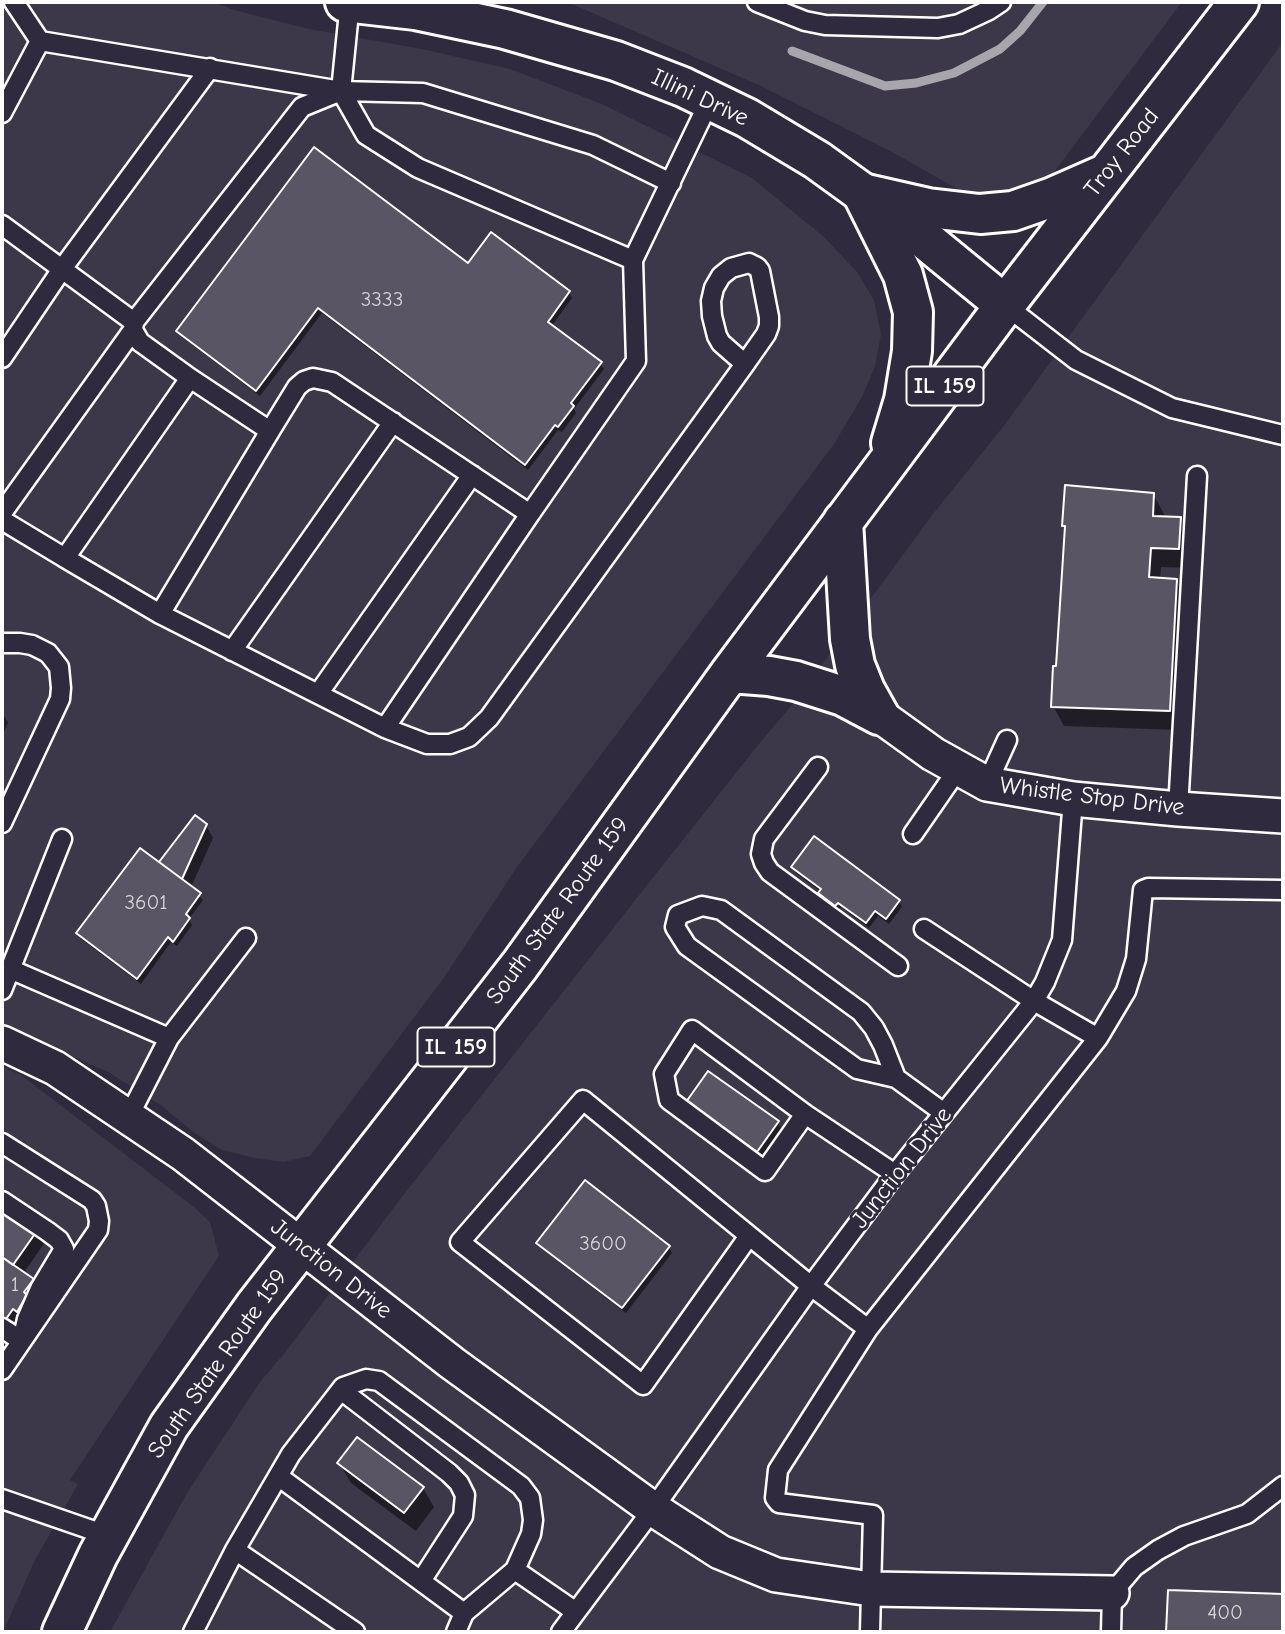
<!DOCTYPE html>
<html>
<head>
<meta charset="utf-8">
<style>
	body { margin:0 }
	#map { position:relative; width:1285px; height:1634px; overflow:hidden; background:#2f2a3d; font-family:"Comic Neue",sans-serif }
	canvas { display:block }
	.frame { position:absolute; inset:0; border:4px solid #fff; pointer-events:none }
</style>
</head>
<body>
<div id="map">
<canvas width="1285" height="1634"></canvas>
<div class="frame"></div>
</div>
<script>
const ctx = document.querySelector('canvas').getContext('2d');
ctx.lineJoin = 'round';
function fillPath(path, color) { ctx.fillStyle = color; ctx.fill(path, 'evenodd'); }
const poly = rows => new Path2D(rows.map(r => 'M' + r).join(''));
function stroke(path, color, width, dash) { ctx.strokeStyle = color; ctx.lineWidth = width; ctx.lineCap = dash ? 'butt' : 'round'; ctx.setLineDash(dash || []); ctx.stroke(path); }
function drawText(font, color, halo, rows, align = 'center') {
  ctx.font = font + ' "Comic Neue",sans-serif'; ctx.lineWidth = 6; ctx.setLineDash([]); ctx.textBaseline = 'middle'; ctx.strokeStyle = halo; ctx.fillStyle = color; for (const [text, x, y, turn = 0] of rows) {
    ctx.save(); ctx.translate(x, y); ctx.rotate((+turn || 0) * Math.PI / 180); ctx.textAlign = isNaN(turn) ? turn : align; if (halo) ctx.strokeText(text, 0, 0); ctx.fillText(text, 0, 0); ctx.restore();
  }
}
const built = poly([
	[2,2,213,2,234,10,309,29,422,49,510,69,602,104,752,178,824,237,858,273,874,300,881,335,875,366,862,397,834,444,517,867,443,979,310,1156,283,1162,255,1158,222,1150,193,1132,162,1106,110,1073,2,1025],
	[567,2,1182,2,1042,188,1006,193,964,193,894,153,761,86],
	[1283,42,1283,1632,110,1632,187,1493,260,1382,287,1350,401,1198,625,913,758,745,796,700,933,514,1006,423],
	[2,1067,21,1075,194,1207,210,1222,219,1256,70,1480,78,1484,34,1562,3,1632]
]);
const shadow = poly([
	[469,265,569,292,572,298,551,327,600,363,604,369,574,409,576,413,562,432,558,430,528,470,322,313,260,396,182,337,179,331],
	[1153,494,1164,514,1164,518,1180,519,1191,538,1190,568,1161,567,1160,579,1176,581,1188,600,1180,730,1064,726,1053,706,1058,667,1066,530,1064,525],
	[2,712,8,723,2,735],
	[195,818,206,825,213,838,191,887,203,900,189,919,192,925,177,946,171,942,141,984,81,939,78,933,159,864],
	[793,867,899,901,902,907,889,924,878,916,869,928,841,907,839,911,824,899,821,892,796,873],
	[688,1102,777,1122,781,1128,761,1157,691,1108],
	[2,1206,37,1229,45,1242,23,1274,32,1280,44,1299,2,1349],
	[539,1243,669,1247,672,1253,626,1313,542,1249],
	[339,1463,423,1488,434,1507,416,1531,351,1483],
	[1170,1592,1283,1596,1283,1632,1168,1632]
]);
const stream = poly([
	[792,51,885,86,916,83,954,73,1000,49,1020,31,1043,2]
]);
const building = poly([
	[314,147,468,263,491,232,570,291,548,322,602,362,571,403,574,406,558,427,555,425,525,465,318,308,256,391,176,331,314,147],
	[1065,485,1154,493,1153,516,1181,517,1179,549,1151,548,1149,577,1177,579,1170,711,1051,707,1053,666,1056,666,1065,526,1062,526,1065,485],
	[195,815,207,824,182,879,159,862,195,815],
	[814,836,900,900,886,919,875,911,866,923,838,903,835,906,818,893,821,889,791,867,814,836],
	[140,848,201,893,186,914,190,918,173,942,168,937,137,979,76,933,140,848],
	[708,1071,779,1121,757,1152,686,1102,708,1071],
	[585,1180,670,1246,622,1308,536,1243,585,1180],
	[2,1204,39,1228,13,1265,2,1257,2,1204],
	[2,1257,34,1279,24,1292,27,1295,17,1312,13,1309,4,1322,2,1321,2,1257],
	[357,1437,424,1487,404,1513,337,1463,357,1437],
	[1168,1590,1283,1594,1283,1632,1166,1632,1168,1590]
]);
const service = poly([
	[14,2,40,41,341,91,423,93,593,145,671,183],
	[350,2,341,91,366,135,418,168,633,260,710,100],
	[757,2,805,21,825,25,938,28,959,24,989,10,1001,2],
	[2,113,40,41],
	[2,225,134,322],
	[1005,305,1076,360,1172,408,1283,435],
	[2,358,62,269,210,68],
	[190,378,270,431,297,387,304,381,313,378,332,382,530,514,636,361,633,260],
	[270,431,160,614,385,728,427,744,450,744,469,737,489,718,745,364,766,334,769,326,769,317,760,271,757,267,749,263,731,268,721,276,714,288,711,301,712,316,717,336,721,343,745,364],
	[2,513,133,330],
	[2,520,65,558,190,378,140,342,133,330,134,322,302,107,341,91],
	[65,558,160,614],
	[2,643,20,643,32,645,48,653,59,667,61,688,60,699,2,823],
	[232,651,393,422],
	[318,694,472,475],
	[385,728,530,514],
	[818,767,764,839,761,854,764,863,770,872,898,966],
	[987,784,1007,740],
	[1178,809,1197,476],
	[913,834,958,769],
	[10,969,169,1038],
	[2,990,62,839],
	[1098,1038,1126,991,1136,959,1143,890,1148,888,1283,890],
	[896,1078,883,1045,874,1028,861,1012,721,910,702,906,678,915,675,927,687,946,857,1069,896,1078,944,1113],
	[805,1114,765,1171,669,1100,664,1074,692,1030,805,1114,895,1174],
	[129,1116,169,1038,246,938],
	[2,1143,92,1200,96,1206,99,1221,98,1230,2,1370],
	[2,1201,47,1231,59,1240,64,1249,40,1289,27,1319,22,1341,2,1328],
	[749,1236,643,1385,460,1242,583,1100,811,1286,868,1329,778,1470,775,1498,779,1503,873,1515,870,1632],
	[868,1329,1098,1038,1034,1001,924,929],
	[341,1390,449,1473,459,1483,465,1495,463,1516,421,1581],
	[278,1476,464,1613],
	[2,1499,109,1536],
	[235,1550,291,1454,343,1387,366,1379,379,1381,521,1486,530,1498,533,1520,531,1534,515,1570,464,1613,456,1632],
	[515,1570,576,1612],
	[193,1632,235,1550,355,1632],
	[561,1632,653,1509,811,1286,895,1174,1034,1001,1045,982,1062,940,1073,799],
	[1111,1632,1112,1593,1134,1567,1158,1550,1184,1536,1247,1514,1283,1486]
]);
const minor = poly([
	[879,715,933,754,987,784,1073,799,1178,809,1283,816],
	[2,1043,55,1068,183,1154,452,1363,653,1509,720,1552,776,1575,871,1589,1112,1593]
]);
const secondary = poly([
	[345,2,415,10,505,29,616,61,683,87,747,118,817,160,911,228,1005,305]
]);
const primary = poly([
	[862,193,903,275,913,312,912,351,904,400,891,443],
	[862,193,928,208,980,214,1013,211,1053,197,1103,175],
	[843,521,850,639,855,665,865,690,879,715],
	[730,673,769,676,796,681,843,696,879,715],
	[62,1632,98,1555,169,1426,254,1307,520,965,730,673,885,466,1005,305,1239,2]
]);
const numberNames = [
	["3333",382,300],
	["3601",146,903],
	["3600",603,1244],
	["1",15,1285],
	["400",1225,1613]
];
const shields = [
	[945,386,77],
	[456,1047,77]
];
const shieldNames = [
	["IL 159",945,386],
	["IL 159",456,1047]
];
const streetNames = [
	["Illini Drive",700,98,25],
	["Troy Road",1122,153,-52],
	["Whistle Stop Drive",1092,797,7],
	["South State Route 159",558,911,-54],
	["Junction Drive",902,1168,-52],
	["Junction Drive",331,1269,38],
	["South State Route 159",218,1364,-55]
];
fillPath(built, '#3c3749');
fillPath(shadow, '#0007');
stroke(stream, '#a7a6ad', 9);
fillPath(building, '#595564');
stroke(building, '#fff', 2);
stroke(service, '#fff', 23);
stroke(minor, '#fff', 38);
stroke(secondary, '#fff', 44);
stroke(primary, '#fff', 44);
stroke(service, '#2f2a3d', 18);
stroke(minor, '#2f2a3d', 33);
stroke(secondary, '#2f2a3d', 38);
stroke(primary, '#2f2a3d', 38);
drawText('21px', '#d6d4d8', null, numberNames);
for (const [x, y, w] of shields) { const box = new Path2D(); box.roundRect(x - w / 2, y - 19.5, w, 39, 5); ctx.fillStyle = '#2f2a3d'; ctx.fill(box); stroke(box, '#fff', 2); }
drawText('bold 23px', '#fff', null, shieldNames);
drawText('24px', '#fff', '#2f2a3d', streetNames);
</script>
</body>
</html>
